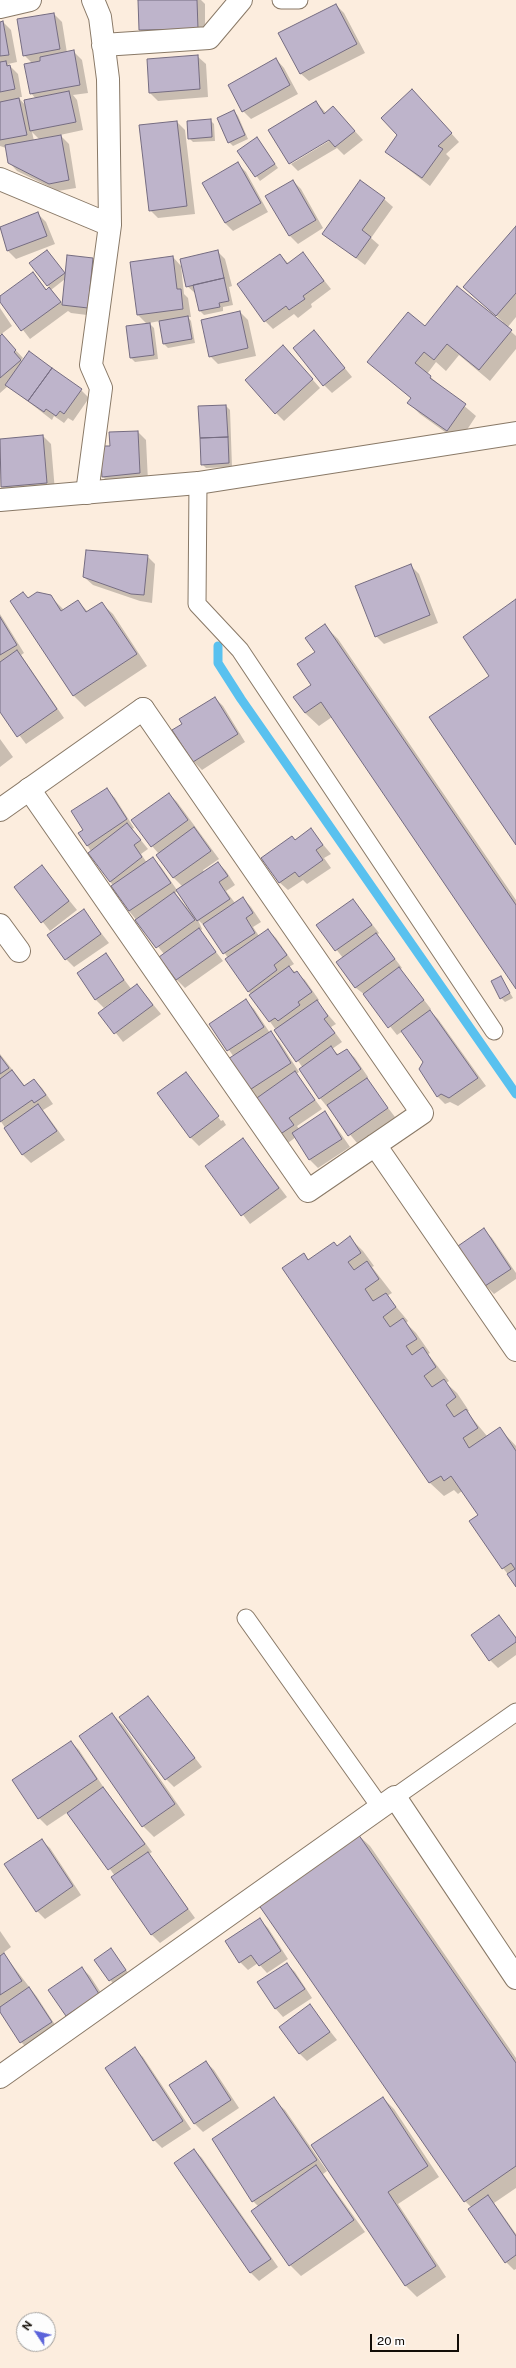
<!DOCTYPE html>
<html>
<head>
<meta charset="utf-8">
<style>
	body { margin:0 }
	#map { position:relative; width:516px; height:2368px; overflow:hidden; background:#fcedde; font-family:"Public Sans",sans-serif }
	canvas { display:block }
	.north { position:absolute; left:16px; top:2312px; width:40px; height:40px; box-sizing:border-box; background:#fdfdfd; border:1px solid #9f9d9b; border-radius:50%; rotate:305deg; font-size:11px; font-weight:700; line-height:16px; text-align:center; color:#130d07 }
	.north::after { content:''; display:block; margin:auto; width:14px; height:18px; background:#5b63da; clip-path:polygon(50% 0,100% 100%,50% 72%,0 100%) }
	.scale { position:absolute; left:370px; top:2334px; width:89px; height:18px; box-sizing:border-box; border:2px solid #130d07; border-top:0; padding-left:5px; font-size:12px; line-height:14px; white-space:nowrap; color:#130d07; -webkit-text-stroke:3px #fdfdfd; paint-order:stroke }
</style>
</head>
<body>
<div id="map">
<canvas width="516" height="2368"></canvas>
<div class="north">N</div>
<div class="scale">20 m</div>
</div>
<script>
const ctx = document.querySelector('canvas').getContext('2d');
ctx.lineJoin = 'round';
function fillPath(path, color) { ctx.fillStyle = color; ctx.fill(path, 'evenodd'); }
const poly = rows => new Path2D(rows.map(r => 'M' + r).join(''));
function stroke(path, color, width, dash) { ctx.strokeStyle = color; ctx.lineWidth = width; ctx.lineCap = dash ? 'butt' : 'round'; ctx.setLineDash(dash || []); ctx.stroke(path); }
const shadow = poly([
	[139,0,201,0,205,4,205,36,148,38,140,30],
	[336,5,344,13,365,53,309,81,300,73],
	[54,14,62,22,67,53,74,52,82,60,88,93,73,95,77,100,83,130,60,135,69,144,76,188,58,191,17,171,9,162,6,148,0,146,0,23,3,22,11,30,17,62,8,64,18,74,22,97,18,97,26,106,36,99,31,93,32,63,24,55],
	[32,132,40,140,34,141],
	[197,56,206,64,208,97,158,101,150,93],
	[276,59,284,68,298,94,251,119,243,111],
	[420,98,459,142,446,154,450,158,430,186,386,152],
	[316,102,326,113,333,107,363,140,344,155,337,148,298,171,291,164,334,138,333,136,290,163],
	[234,111,238,116,248,139,233,146,229,142],
	[210,120,214,124,215,141,193,142,189,138],
	[177,122,185,130,195,214,158,218,150,210],
	[257,138,278,168,260,181,239,151],
	[238,164,246,172,268,212,233,231,225,223],
	[293,181,301,189,323,228,298,244,290,236,267,197],
	[384,199,393,207,371,238,379,245,365,265,324,234],
	[38,214,46,222,55,244,16,259,8,251,0,228],
	[516,227,516,317,507,328,516,336,516,349,490,381,459,355,446,371,436,362,427,374,476,416,459,442,420,414,409,403,412,399,369,362,425,327,501,323,503,322,465,287],
	[47,251,66,275,92,259,101,267,95,316,71,313,68,311,30,339,0,300,0,297,33,273,47,290,50,288,31,263],
	[65,279,63,304,51,290],
	[217,251,225,259,232,286,229,287,233,305,223,307,223,311,204,315,200,311,196,294,187,286],
	[303,254,331,289,311,304,312,307,298,318,294,314,273,329,265,321,280,255,289,264],
	[173,257,181,266,184,294,188,298,191,317,188,317,191,321,195,343,168,348,164,344,160,321,149,323,154,328,158,359,135,362,131,358,147,324,138,315],
	[0,308,12,326,0,335],
	[240,312,248,320,256,356,218,364,210,356],
	[0,338,10,344,23,358,21,360,23,362,81,390,89,398,73,421,68,418,64,423,54,416,52,420,8,386,0,393],
	[322,340,352,377,332,393,324,385],
	[291,355,320,388,284,421,276,413],
	[226,406,230,410,232,467,206,468,202,464],
	[138,432,146,440,148,481,111,485,103,477,111,447,110,433],
	[43,436,51,444,55,491,10,495,2,487,0,440],
	[147,556,155,564,152,603,140,601,93,585,84,577],
	[411,566,419,574,438,623,384,644,376,636],
	[23,593,29,599,50,596,64,610,78,601,88,612,101,603,113,614,147,666,85,707,74,696,11,601],
	[0,614,24,653,21,655,64,718,26,744,0,710],
	[325,626,338,639,516,900,516,987,332,717,319,726,305,713,295,697,312,685,316,652],
	[215,698,223,706,245,742,202,770,194,762,184,724],
	[0,739,13,757,0,767],
	[107,790,115,798,134,828,132,829,148,849,141,854,147,863,153,858,161,867,177,890,183,887,174,878,158,855,159,854,152,846,169,794,177,802,219,859,203,870,204,872,218,863,226,871,235,885,226,891,235,903,243,898,251,907,261,922,253,927,259,936,268,930,276,938,294,964,289,967,305,980,319,1000,317,1002,336,1024,331,1027,342,1042,332,1049,339,1055,347,1050,355,1058,368,1077,366,1079,395,1117,357,1143,320,1098,303,1068,251,995,228,958,207,928,198,920,202,929,200,931,223,961,185,988,177,980,160,957,164,954,129,911,87,845,84,830],
	[178,891,191,910,190,911,175,893],
	[311,830,331,854,324,858,331,868,307,884,303,880,288,890,279,882,295,841],
	[42,867,77,910,50,931,15,887],
	[353,900,379,933,377,935,402,968,400,969,431,1009,429,1010,438,1019,486,1086,458,1106,450,1102,445,1104,437,1096,424,1062,403,1031,397,1035,365,995,356,988,337,962,343,958,318,926],
	[83,910,109,943,74,967,66,959],
	[105,954,132,990,137,985,161,1014,123,1042,100,1013,114,1002,113,1001,104,1008,96,1000],
	[501,977,513,998,505,1002,501,998],
	[246,1001,254,1009,270,1033,279,1041,299,1072,296,1074,322,1109,297,1126,299,1129,324,1113,332,1121,350,1147,318,1168,310,1160,296,1137,288,1143,249,1090,234,1057,210,1024],
	[0,1054,25,1086,34,1080,42,1088,53,1104,43,1110,65,1140,31,1163,23,1155,0,1120],
	[186,1073,221,1121,223,1120,226,1125,199,1146,190,1137],
	[243,1139,287,1197,250,1224,206,1166],
	[484,1230,492,1238,516,1273,516,1279,494,1294,486,1286,459,1246],
	[350,1238,363,1251,374,1266,372,1267,392,1293,387,1296,408,1321,406,1323,416,1333,430,1353,428,1354,449,1381,446,1383,457,1393,469,1411,467,1412,487,1436,499,1428,516,1446,516,1585,503,1568,479,1516,462,1491,458,1494,454,1490,444,1496,430,1483,284,1268,304,1254,309,1260,337,1247],
	[499,1616,516,1637,516,1655,498,1668,490,1660],
	[148,1697,202,1767,174,1787,166,1779],
	[112,1714,123,1725,185,1815,154,1837,143,1826],
	[71,1742,79,1750,104,1788,152,1852,149,1854,195,1918,160,1943,152,1935,113,1877,115,1876,68,1812,47,1826,39,1818],
	[356,1833,370,1846,516,2058,516,2188,494,2203,516,2234,516,2269,514,2270,506,2262,472,2208,465,2201],
	[41,1840,50,1848,81,1895,45,1919,37,1911],
	[260,1920,268,1928,288,1959,267,1973,258,1963,248,1970,240,1962],
	[0,1931,11,1947,3,1953,37,1997,59,2031,29,2050,21,2042,0,2010],
	[115,1954,129,1974,114,1985,96,1960],
	[287,1964,295,1972,312,1998,283,2017,275,2008],
	[82,1968,90,1976,107,2002,74,2024,66,2016],
	[310,2006,337,2040,307,2061,299,2053],
	[135,2049,143,2057,191,2129,162,2148,154,2140],
	[206,2062,214,2070,239,2108,203,2132,195,2124,170,2085],
	[383,2098,394,2109,439,2177,398,2204,446,2277,417,2297,406,2286,313,2145],
	[273,2099,285,2110,327,2171,323,2174,365,2232,301,2276,290,2265,259,2207,253,2201],
	[194,2150,202,2158,278,2267,259,2281,251,2273]
]);
const stream = poly([
	[218,646,218,663,241,699,516,1094]
]);
const building = poly([
	[138,0,197,0,198,29,139,30,138,0],
	[336,4,357,44,300,74,278,33,336,4],
	[54,13,60,49,23,56,17,19,54,13],
	[3,21,9,55,0,56,0,22,3,21],
	[74,50,80,85,30,94,24,64,40,61,40,57,74,50],
	[198,55,200,89,149,93,147,59,198,55],
	[276,58,290,85,242,112,228,85,276,58],
	[6,61,7,66,10,65,15,89,0,92,0,62,6,61],
	[412,89,452,133,438,146,443,149,422,178,385,152,397,135,381,118,412,89],
	[69,91,76,122,30,131,24,100,69,91],
	[19,98,27,135,0,140,0,102,19,98],
	[316,101,324,114,333,106,355,131,335,147,329,140,289,164,268,130,316,101],
	[234,110,245,135,228,143,217,118,234,110],
	[211,119,212,137,188,139,187,121,211,119],
	[177,121,187,206,149,211,139,125,177,121],
	[61,135,69,180,49,184,8,163,5,145,61,135],
	[257,137,275,164,255,177,237,151,257,137],
	[238,162,261,203,225,223,202,183,238,162],
	[293,180,316,220,289,236,265,196,293,180],
	[360,180,385,198,362,230,371,237,356,258,322,234,360,180],
	[38,212,47,236,7,251,0,227,38,212],
	[516,226,516,293,496,316,463,287,516,226],
	[47,250,65,273,47,286,29,263,47,250],
	[218,250,224,278,186,287,180,259,218,250],
	[303,252,324,281,303,296,305,299,289,310,286,306,264,322,237,284,280,254,287,264,303,252],
	[67,255,93,258,88,308,62,305,67,255],
	[173,256,177,289,181,289,183,309,137,315,130,262,173,256],
	[33,272,46,290,49,287,61,302,21,331,0,302,0,296,33,272],
	[224,278,229,301,219,303,220,307,199,311,193,285,224,278],
	[457,286,512,330,479,370,447,344,434,360,424,352,415,363,431,376,430,378,466,404,447,431,407,403,411,398,367,362,408,312,425,326,457,286],
	[240,311,248,348,209,357,201,320,240,311],
	[188,316,192,339,163,344,159,321,188,316],
	[150,323,154,355,130,358,126,326,150,323],
	[314,330,345,368,323,386,293,348,314,330],
	[2,334,16,350,14,352,21,360,0,378,0,336,2,334],
	[283,345,313,379,275,414,245,380,283,345],
	[29,351,52,368,28,401,5,385,29,351],
	[52,368,82,389,64,414,60,411,56,416,46,409,44,412,28,401,52,368],
	[226,405,228,437,200,438,198,406,226,405],
	[138,431,140,473,102,477,100,446,110,446,109,432,138,431],
	[43,435,47,483,1,487,0,439,43,435],
	[228,437,229,463,201,465,200,438,228,437],
	[86,550,148,555,144,595,131,594,83,577,86,550],
	[411,564,430,615,375,637,355,586,411,564],
	[23,592,28,598,37,592,51,595,61,611,78,600,86,612,102,602,137,654,73,696,10,601,23,592],
	[516,599,516,845,429,717,489,676,463,637,516,599],
	[0,617,17,645,0,655,0,617],
	[325,624,516,905,516,989,321,702,305,713,293,697,311,685,297,664,315,652,305,638,325,624],
	[17,650,57,709,17,737,0,712,0,662,17,650],
	[215,697,238,734,193,762,172,730,182,724,179,719,215,697],
	[107,788,127,819,87,846,78,833,83,830,71,811,107,788],
	[169,793,188,820,151,847,131,820,169,793],
	[127,823,141,840,134,845,142,857,110,882,88,853,127,823],
	[194,827,211,851,173,878,156,855,194,827],
	[311,828,323,845,316,850,323,860,299,877,295,872,279,883,261,858,292,836,295,840,311,828],
	[153,857,171,883,129,911,111,886,153,857],
	[218,862,228,876,219,882,230,899,197,921,176,890,218,862],
	[42,865,69,901,41,923,14,887,42,865],
	[174,892,195,920,156,948,135,920,174,892],
	[243,897,253,913,246,918,255,933,223,954,203,924,243,897],
	[353,899,372,925,335,951,316,925,353,899],
	[84,909,101,934,65,960,47,935,84,909],
	[199,928,216,952,176,980,159,957,199,928],
	[268,929,287,955,274,965,277,970,248,992,225,959,268,929],
	[376,933,395,959,355,988,336,962,376,933],
	[106,953,124,980,95,1000,77,973,106,953],
	[289,966,294,973,297,971,312,992,298,1002,300,1005,278,1021,275,1018,269,1022,249,995,289,966],
	[399,967,424,1000,388,1028,363,994,399,967],
	[501,976,510,993,500,999,491,981,501,976],
	[137,984,153,1005,114,1034,98,1013,137,984],
	[246,999,264,1027,227,1051,209,1024,246,999],
	[317,1000,328,1016,324,1019,335,1033,296,1062,274,1030,317,1000],
	[430,1010,478,1078,449,1098,441,1094,437,1097,419,1069,423,1062,401,1031,430,1010],
	[271,1031,291,1063,248,1091,228,1059,271,1031],
	[331,1046,337,1055,347,1049,361,1069,319,1099,299,1069,331,1046],
	[0,1056,9,1068,0,1074,0,1056],
	[12,1070,24,1086,34,1079,46,1095,34,1103,32,1100,0,1122,0,1079,12,1070],
	[295,1071,315,1100,289,1118,294,1125,279,1135,254,1100,295,1071],
	[186,1072,219,1116,190,1138,157,1093,186,1072],
	[367,1078,388,1108,348,1136,327,1105,367,1078],
	[38,1104,57,1131,22,1155,4,1128,38,1104],
	[325,1111,342,1139,309,1160,292,1133,325,1111],
	[243,1138,279,1188,241,1216,205,1166,243,1138],
	[484,1228,511,1269,485,1286,458,1246,484,1228],
	[350,1236,361,1253,348,1262,354,1270,367,1261,379,1279,365,1289,373,1301,386,1293,396,1307,383,1317,390,1327,403,1318,417,1339,406,1346,412,1355,423,1347,436,1367,424,1376,432,1387,444,1379,456,1397,446,1405,454,1417,466,1409,478,1428,463,1438,469,1448,500,1427,516,1451,516,1587,507,1574,515,1569,511,1563,502,1569,469,1521,478,1515,451,1476,444,1481,441,1476,429,1483,282,1268,304,1253,308,1260,334,1242,337,1246,350,1236],
	[499,1615,516,1638,516,1642,489,1661,471,1635,499,1615],
	[148,1696,195,1758,165,1780,119,1717,148,1696],
	[112,1713,175,1804,142,1827,79,1736,112,1713],
	[71,1741,97,1779,38,1819,12,1780,71,1741],
	[103,1787,145,1844,108,1870,67,1813,103,1787],
	[356,1831,516,2063,516,2166,464,2202,256,1901,356,1831],
	[42,1839,73,1886,36,1912,4,1864,42,1839],
	[148,1852,188,1909,151,1935,111,1877,148,1852],
	[260,1918,281,1951,259,1966,251,1955,239,1963,225,1941,260,1918],
	[111,1948,126,1970,109,1981,94,1960,111,1948],
	[4,1953,22,1981,0,1995,0,1956,4,1953],
	[287,1963,305,1989,275,2009,257,1982,287,1963],
	[82,1967,99,1994,66,2016,48,1990,82,1967],
	[29,1987,52,2022,20,2043,0,2012,0,2007,29,1987],
	[310,2004,330,2032,299,2054,279,2027,310,2004],
	[135,2047,183,2121,153,2141,105,2068,135,2047],
	[206,2061,231,2100,194,2124,169,2085,206,2061],
	[274,2097,317,2160,252,2202,212,2139,274,2097],
	[383,2097,428,2166,388,2192,436,2266,405,2286,311,2145,383,2097],
	[194,2149,271,2259,250,2273,174,2163,194,2149],
	[316,2165,354,2220,289,2266,251,2211,316,2165],
	[488,2195,516,2236,516,2255,505,2263,468,2209,488,2195]
]);
const service = poly([
	[281,0,299,0],
	[198,483,197,604,240,650,494,1031],
	[246,1618,381,1808],
	[395,1797,516,1712]
]);
const minor = poly([
	[0,7,30,0],
	[103,45,209,38,241,0],
	[0,179,110,225],
	[87,493,101,388,91,365,110,225,108,79,100,17,93,0],
	[29,789,308,1191,422,1113,143,709],
	[0,925,19,951],
	[375,1145,516,1350],
	[0,2077,395,1797,516,1978]
]);
const tertiary = poly([
	[0,500,198,483,516,433],
	[0,810,143,709]
]);
fillPath(shadow, '#0003');
stroke(stream, '#59c1ef', 9);
fillPath(building, '#beb4cb');
stroke(building, '#756c81', 1);
stroke(service, '#897967', 19);
stroke(minor, '#897967', 24);
stroke(tertiary, '#897967', 24);
stroke(service, '#fff', 17);
stroke(minor, '#fff', 22);
stroke(tertiary, '#fff', 22);
</script>
</body>
</html>
